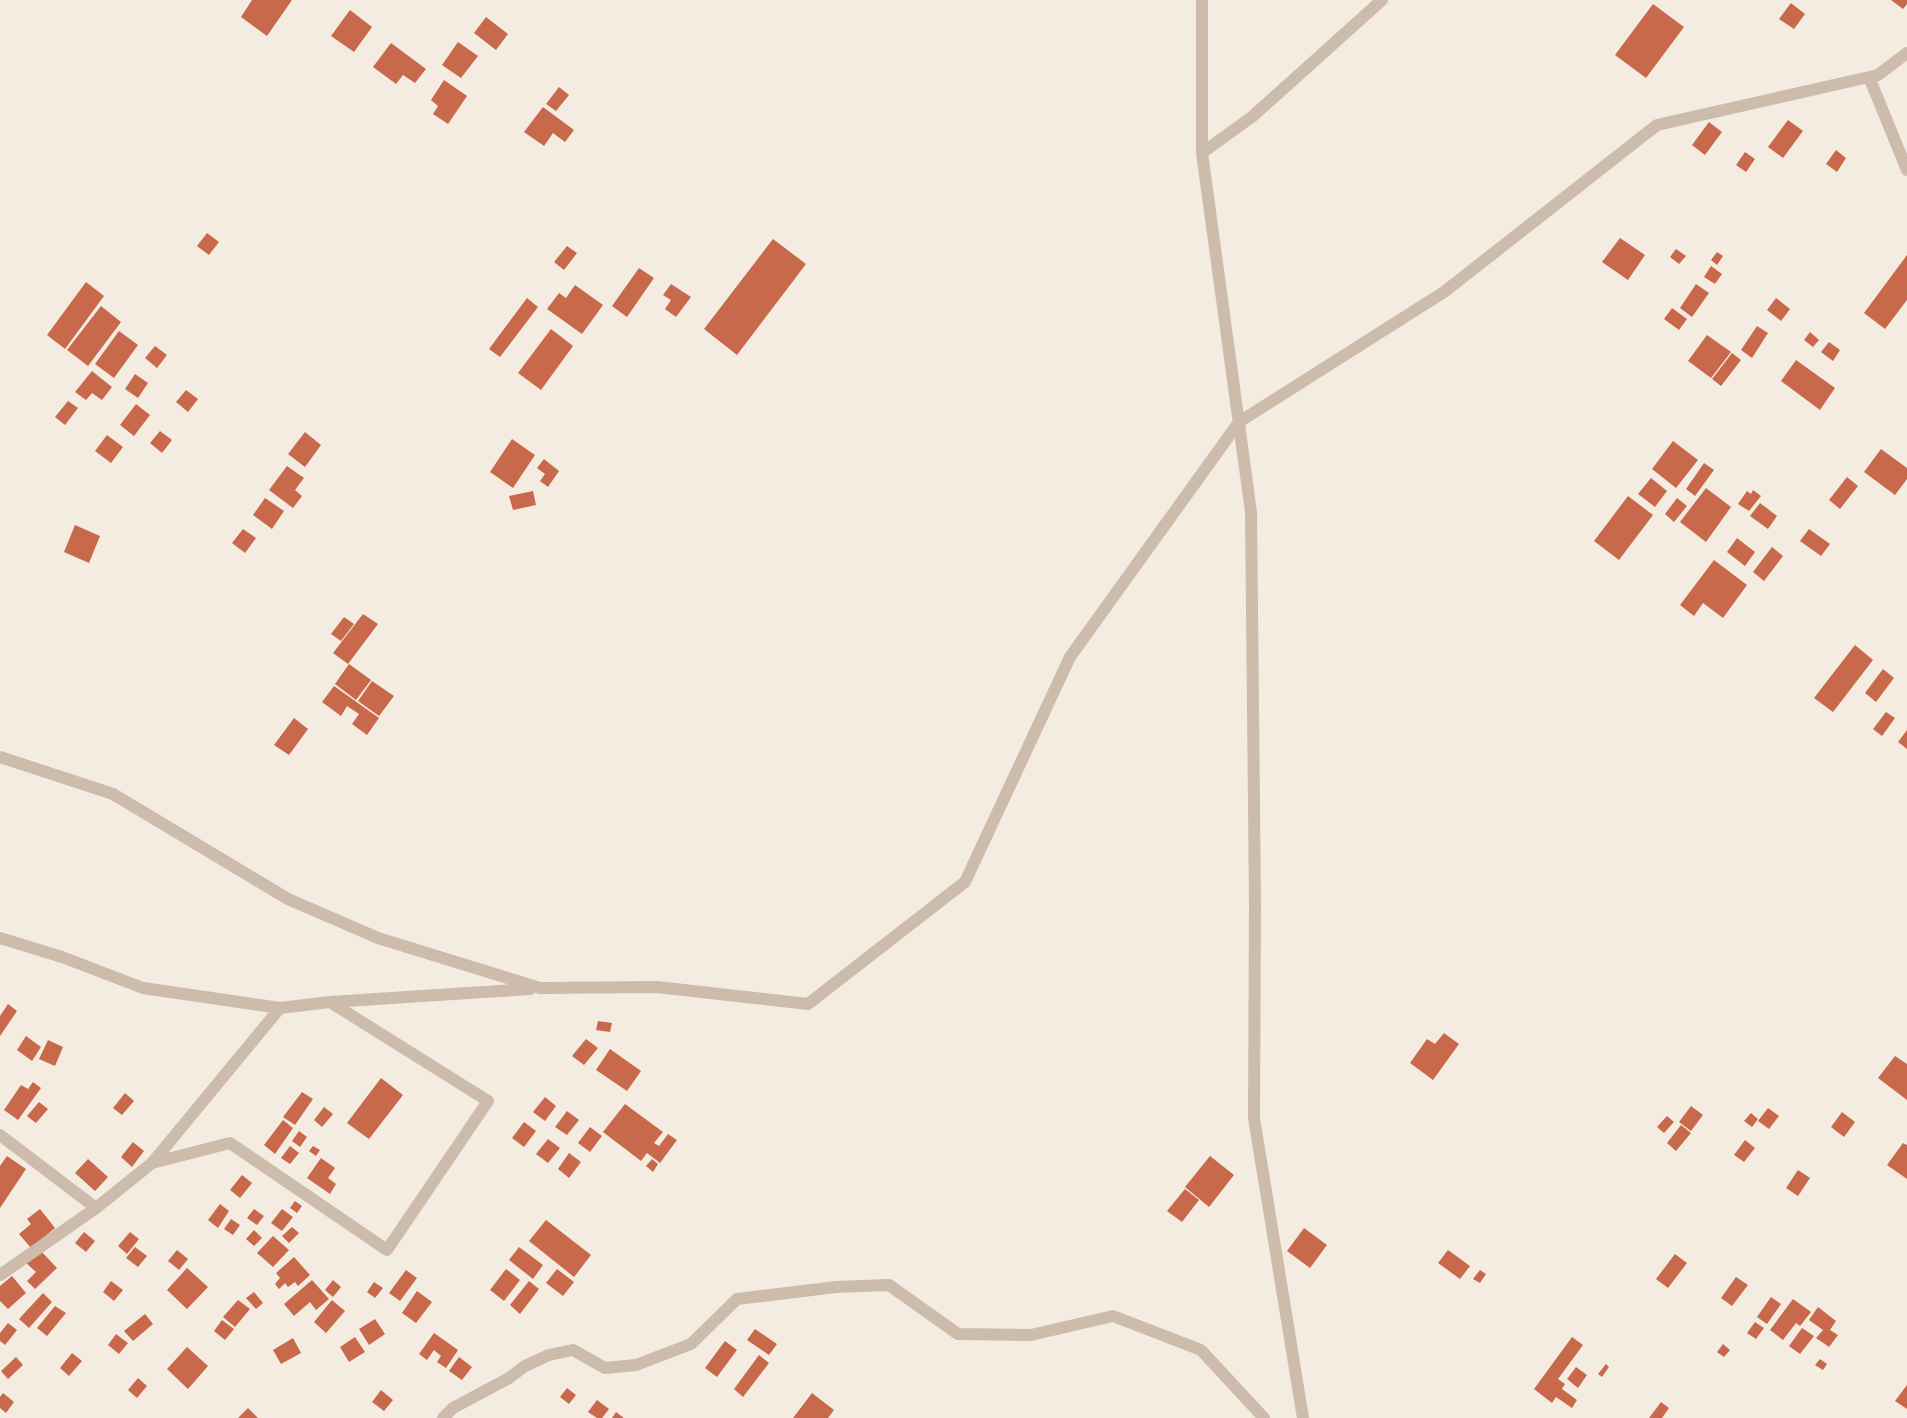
<!DOCTYPE html>
<html>
<head>
<meta charset="utf-8">
<style>
	body { margin:0 }
	canvas { display:block; background:#f4ebe1 }
</style>
</head>
<body>
<canvas width="1907" height="1418"></canvas>
<script>
const ctx = document.querySelector('canvas').getContext('2d');
ctx.lineJoin = 'round';
function fillPath(path, color) { ctx.fillStyle = color; ctx.fill(path, 'evenodd'); }
const poly = rows => new Path2D(rows.map(r => 'M' + r).join(''));
function stroke(path, color, width, dash) { ctx.strokeStyle = color; ctx.lineWidth = width; ctx.lineCap = dash ? 'butt' : 'round'; ctx.setLineDash(dash || []); ctx.stroke(path); }
const building = poly([
	[252,0,292,0,267,36,241,17],
	[1891,0,1907,0,1907,4,1903,9],
	[1791,3,1805,14,1794,29,1779,19],
	[1653,4,1684,27,1646,78,1615,55],
	[350,10,372,27,354,52,331,36],
	[486,17,508,34,496,50,474,33],
	[458,42,478,56,461,78,442,65],
	[391,43,426,69,415,83,403,75,396,84,373,67],
	[444,80,467,96,448,124,433,114,438,106,431,100],
	[559,87,569,95,556,111,546,104],
	[543,107,574,130,565,142,553,133,544,146,524,132],
	[1788,120,1803,131,1783,158,1768,147],
	[1709,122,1722,132,1705,155,1692,145],
	[1836,150,1846,158,1837,172,1826,164],
	[1745,152,1755,159,1746,172,1736,165],
	[207,233,219,242,209,255,197,246],
	[1620,238,1645,255,1628,280,1602,262],
	[773,239,806,264,737,355,704,329],
	[567,246,577,253,564,270,554,262],
	[1676,249,1686,256,1679,264,1670,257],
	[1717,252,1723,256,1717,265,1711,260],
	[1907,255,1907,300,1885,329,1864,313],
	[1711,266,1722,274,1715,284,1704,277],
	[639,268,654,278,627,317,612,306],
	[86,282,104,296,65,349,47,335],
	[671,284,691,297,676,317,665,309,671,300,663,295],
	[1696,284,1709,293,1692,317,1680,308],
	[575,285,603,305,582,334,547,309,559,293,566,298],
	[527,298,538,307,500,357,489,349],
	[1776,298,1790,309,1781,321,1767,310],
	[101,306,121,322,88,366,67,350],
	[1672,308,1687,319,1679,330,1664,319],
	[1757,326,1768,333,1752,358,1741,350],
	[551,329,573,346,541,390,518,373],
	[119,331,138,345,114,378,95,364],
	[1810,332,1819,340,1813,347,1804,340],
	[1707,335,1731,352,1711,378,1688,361],
	[1829,342,1840,350,1833,361,1821,352],
	[155,346,167,355,157,368,145,358],
	[1732,353,1741,360,1721,386,1712,379],
	[1796,360,1835,388,1820,410,1781,381],
	[92,371,112,387,102,400,92,393,86,400,75,392],
	[135,374,148,383,138,398,125,389],
	[186,390,198,399,188,412,176,402],
	[68,401,78,408,65,425,55,417],
	[136,404,150,415,134,436,120,425],
	[160,431,172,440,162,453,150,443],
	[305,432,321,445,305,467,288,454],
	[107,435,123,447,111,463,95,451],
	[512,439,535,455,513,488,490,472],
	[1673,441,1698,460,1676,488,1652,469],
	[1881,449,1907,468,1907,479,1895,495,1864,472],
	[544,459,559,471,548,487,540,481,545,474,537,468],
	[1704,463,1714,470,1695,496,1686,489],
	[287,466,304,478,295,490,302,496,293,508,269,490],
	[1847,477,1858,486,1840,509,1829,500],
	[1651,478,1667,491,1655,507,1638,494],
	[1706,488,1731,507,1706,542,1680,522],
	[1753,490,1761,496,1749,511,1738,504,1747,491,1751,494],
	[533,491,536,505,513,510,509,496],
	[1628,496,1653,515,1619,560,1594,541],
	[265,498,284,511,272,529,253,515],
	[1677,498,1687,506,1674,522,1665,514],
	[1760,503,1777,516,1768,529,1750,516],
	[75,525,100,536,89,563,64,552],
	[243,529,256,538,245,553,232,543],
	[1809,529,1830,544,1821,556,1800,541],
	[1737,538,1755,552,1745,566,1727,552],
	[1772,547,1783,556,1764,581,1753,572],
	[1714,560,1747,585,1723,618,1703,603,1694,616,1680,605],
	[363,614,378,624,348,664,333,653],
	[344,617,354,624,341,641,331,634],
	[1855,645,1873,660,1833,712,1814,698],
	[349,664,371,680,356,700,335,684],
	[1883,669,1894,678,1876,702,1865,693],
	[372,681,394,696,379,716,358,701],
	[334,686,379,718,367,735,352,724,359,714,347,706,341,716,322,702],
	[1886,712,1895,718,1882,736,1873,729],
	[294,718,308,729,289,755,274,745],
	[1907,730,1907,749,1898,742],
	[8,1004,17,1011,0,1036,0,1016],
	[598,1021,612,1023,610,1032,596,1030],
	[1444,1033,1459,1044,1433,1080,1410,1063,1427,1039,1435,1044],
	[26,1036,41,1047,32,1061,17,1050],
	[586,1039,598,1048,584,1065,572,1056],
	[48,1040,63,1047,55,1066,39,1059],
	[610,1049,641,1071,627,1091,596,1070],
	[1895,1056,1907,1064,1907,1100,1878,1078],
	[381,1078,403,1095,369,1139,347,1123],
	[33,1082,41,1088,18,1120,4,1110,21,1085,28,1089],
	[302,1092,313,1099,295,1125,283,1117],
	[125,1093,134,1101,122,1115,113,1108],
	[545,1097,556,1106,545,1121,533,1112],
	[39,1102,48,1109,36,1123,27,1116],
	[625,1104,663,1132,654,1143,659,1146,668,1134,677,1140,660,1163,647,1153,641,1161,603,1132],
	[1691,1106,1703,1115,1691,1131,1679,1122],
	[324,1107,333,1114,322,1127,314,1120],
	[1768,1108,1779,1116,1769,1129,1758,1121],
	[567,1111,579,1120,567,1135,555,1127],
	[1842,1112,1855,1122,1844,1137,1831,1127],
	[1751,1113,1758,1119,1752,1127,1744,1121],
	[1667,1116,1674,1122,1664,1133,1657,1127],
	[283,1120,293,1128,275,1154,264,1145],
	[524,1122,536,1131,524,1147,512,1138],
	[1681,1125,1691,1133,1676,1151,1667,1143],
	[590,1127,602,1136,590,1152,578,1143],
	[299,1131,307,1137,300,1147,292,1141],
	[548,1139,560,1148,548,1163,536,1154],
	[1745,1140,1755,1148,1744,1162,1734,1155],
	[133,1142,144,1151,132,1167,121,1157],
	[1903,1143,1907,1145,1907,1179,1887,1165],
	[290,1146,299,1153,290,1164,281,1158],
	[313,1146,320,1150,316,1156,309,1151],
	[569,1153,581,1162,569,1178,558,1169],
	[7,1156,26,1169,0,1208,0,1166],
	[1210,1156,1234,1175,1209,1207,1185,1187],
	[321,1158,335,1168,328,1178,336,1184,330,1194,307,1178],
	[88,1159,108,1177,95,1191,75,1173],
	[652,1159,658,1164,653,1172,646,1166],
	[1798,1170,1810,1178,1798,1196,1786,1188],
	[242,1175,252,1183,240,1198,230,1190],
	[1185,1189,1199,1200,1182,1222,1167,1211],
	[295,1201,302,1206,297,1213,290,1208],
	[220,1204,229,1211,218,1228,208,1220],
	[40,1209,55,1228,31,1248,19,1234,31,1224,27,1219],
	[254,1209,264,1216,257,1225,247,1218],
	[282,1209,293,1217,282,1231,271,1223],
	[231,1219,240,1225,233,1235,224,1229],
	[546,1220,591,1255,574,1277,529,1241],
	[292,1227,299,1233,289,1243,282,1236],
	[1304,1228,1327,1245,1310,1268,1287,1251],
	[254,1230,262,1238,254,1246,246,1239],
	[84,1232,95,1241,86,1252,75,1243],
	[130,1232,139,1239,127,1254,118,1246],
	[273,1236,289,1250,273,1267,257,1253],
	[135,1247,147,1256,138,1267,126,1258],
	[519,1247,543,1265,533,1279,509,1260],
	[40,1250,57,1268,35,1289,27,1281,36,1272,26,1263],
	[177,1250,188,1259,179,1270,168,1261],
	[1448,1250,1470,1266,1460,1279,1438,1263],
	[1675,1254,1687,1263,1668,1288,1656,1279],
	[294,1257,310,1275,298,1286,295,1282,288,1287,285,1283,279,1289,275,1284,280,1278,276,1273],
	[187,1268,208,1287,187,1309,167,1290],
	[506,1269,520,1280,504,1301,490,1290],
	[557,1269,574,1282,563,1296,546,1283],
	[406,1270,417,1278,400,1301,389,1293],
	[1480,1270,1486,1274,1480,1283,1473,1279],
	[12,1276,26,1293,8,1309,0,1301,0,1286],
	[1736,1277,1748,1285,1732,1306,1721,1298],
	[312,1280,329,1299,316,1310,310,1302,294,1316,284,1304],
	[333,1280,341,1287,333,1297,325,1290],
	[111,1281,123,1290,114,1301,103,1292],
	[529,1281,539,1289,520,1314,510,1305],
	[374,1282,383,1288,375,1298,367,1292],
	[417,1291,432,1302,416,1323,402,1313],
	[254,1292,263,1303,256,1309,246,1298],
	[43,1293,52,1302,29,1328,19,1319],
	[1771,1297,1781,1304,1767,1324,1757,1317],
	[1793,1299,1811,1312,1800,1326,1796,1323,1783,1340,1770,1330],
	[238,1300,250,1309,235,1327,223,1317],
	[332,1300,345,1311,326,1333,314,1322],
	[55,1306,66,1313,47,1336,37,1328],
	[1818,1307,1836,1321,1830,1330,1838,1335,1829,1347,1816,1338,1823,1330,1809,1320],
	[145,1314,153,1324,133,1341,124,1331],
	[375,1319,385,1334,369,1345,359,1329],
	[222,1320,234,1329,225,1340,214,1331],
	[1755,1322,1764,1328,1756,1339,1747,1333],
	[8,1323,17,1330,5,1345,0,1341,0,1333],
	[1802,1328,1814,1336,1800,1354,1789,1346],
	[755,1329,777,1344,769,1355,747,1340],
	[434,1333,458,1350,446,1368,437,1362,441,1356,434,1350,427,1360,419,1354],
	[116,1334,128,1343,119,1354,108,1345],
	[355,1337,365,1352,349,1362,340,1347],
	[1572,1337,1583,1345,1558,1379,1565,1384,1562,1389,1577,1400,1572,1408,1556,1397,1552,1403,1534,1389],
	[293,1338,301,1353,281,1364,273,1350],
	[725,1341,737,1350,717,1377,705,1368],
	[1723,1344,1730,1350,1724,1357,1717,1352],
	[187,1347,208,1366,188,1389,167,1369],
	[72,1353,82,1361,69,1376,60,1368],
	[759,1355,769,1363,743,1397,734,1389],
	[16,1357,23,1365,8,1379,1,1371],
	[459,1357,472,1367,462,1380,449,1371],
	[1820,1359,1827,1364,1823,1370,1815,1365],
	[1606,1364,1609,1367,1602,1377,1598,1374],
	[1576,1367,1587,1375,1578,1388,1567,1379],
	[138,1378,147,1386,137,1398,128,1390],
	[1907,1385,1907,1409,1895,1401],
	[567,1388,576,1395,569,1404,560,1397],
	[381,1390,393,1400,384,1411,372,1402],
	[3,1393,14,1402,6,1413,0,1408,0,1397],
	[812,1393,834,1410,828,1418,793,1418],
	[597,1400,609,1409,602,1418,597,1418,588,1412],
	[1661,1402,1669,1408,1662,1418,1649,1418],
	[248,1408,258,1418,238,1418],
	[616,1412,624,1418,612,1418]
]);
const minor = poly([
	[1202,0,1202,153,1251,512,1255,904,1254,1118,1303,1418],
	[1869,77,1907,170],
	[1202,153,1253,116,1382,0],
	[0,757,113,794,288,899,378,938,540,988,657,987,808,1004,965,882,1070,657,1239,422,1444,292,1657,125,1878,75,1907,53],
	[0,938,62,957,143,988,280,1008,330,1002,488,1101,387,1250,230,1143,152,1163],
	[330,1002,530,989],
	[0,1135,96,1208,152,1163,280,1008],
	[0,1275,96,1208],
	[443,1418,453,1408,509,1378,525,1366,549,1355,573,1350,605,1368,636,1365,691,1344,737,1299,836,1287,889,1285,958,1334,1031,1335,1113,1316,1201,1350,1264,1418]
]);
fillPath(building, '#c8694b');
stroke(minor, '#cdbbac', 12);
</script>
</body>
</html>
